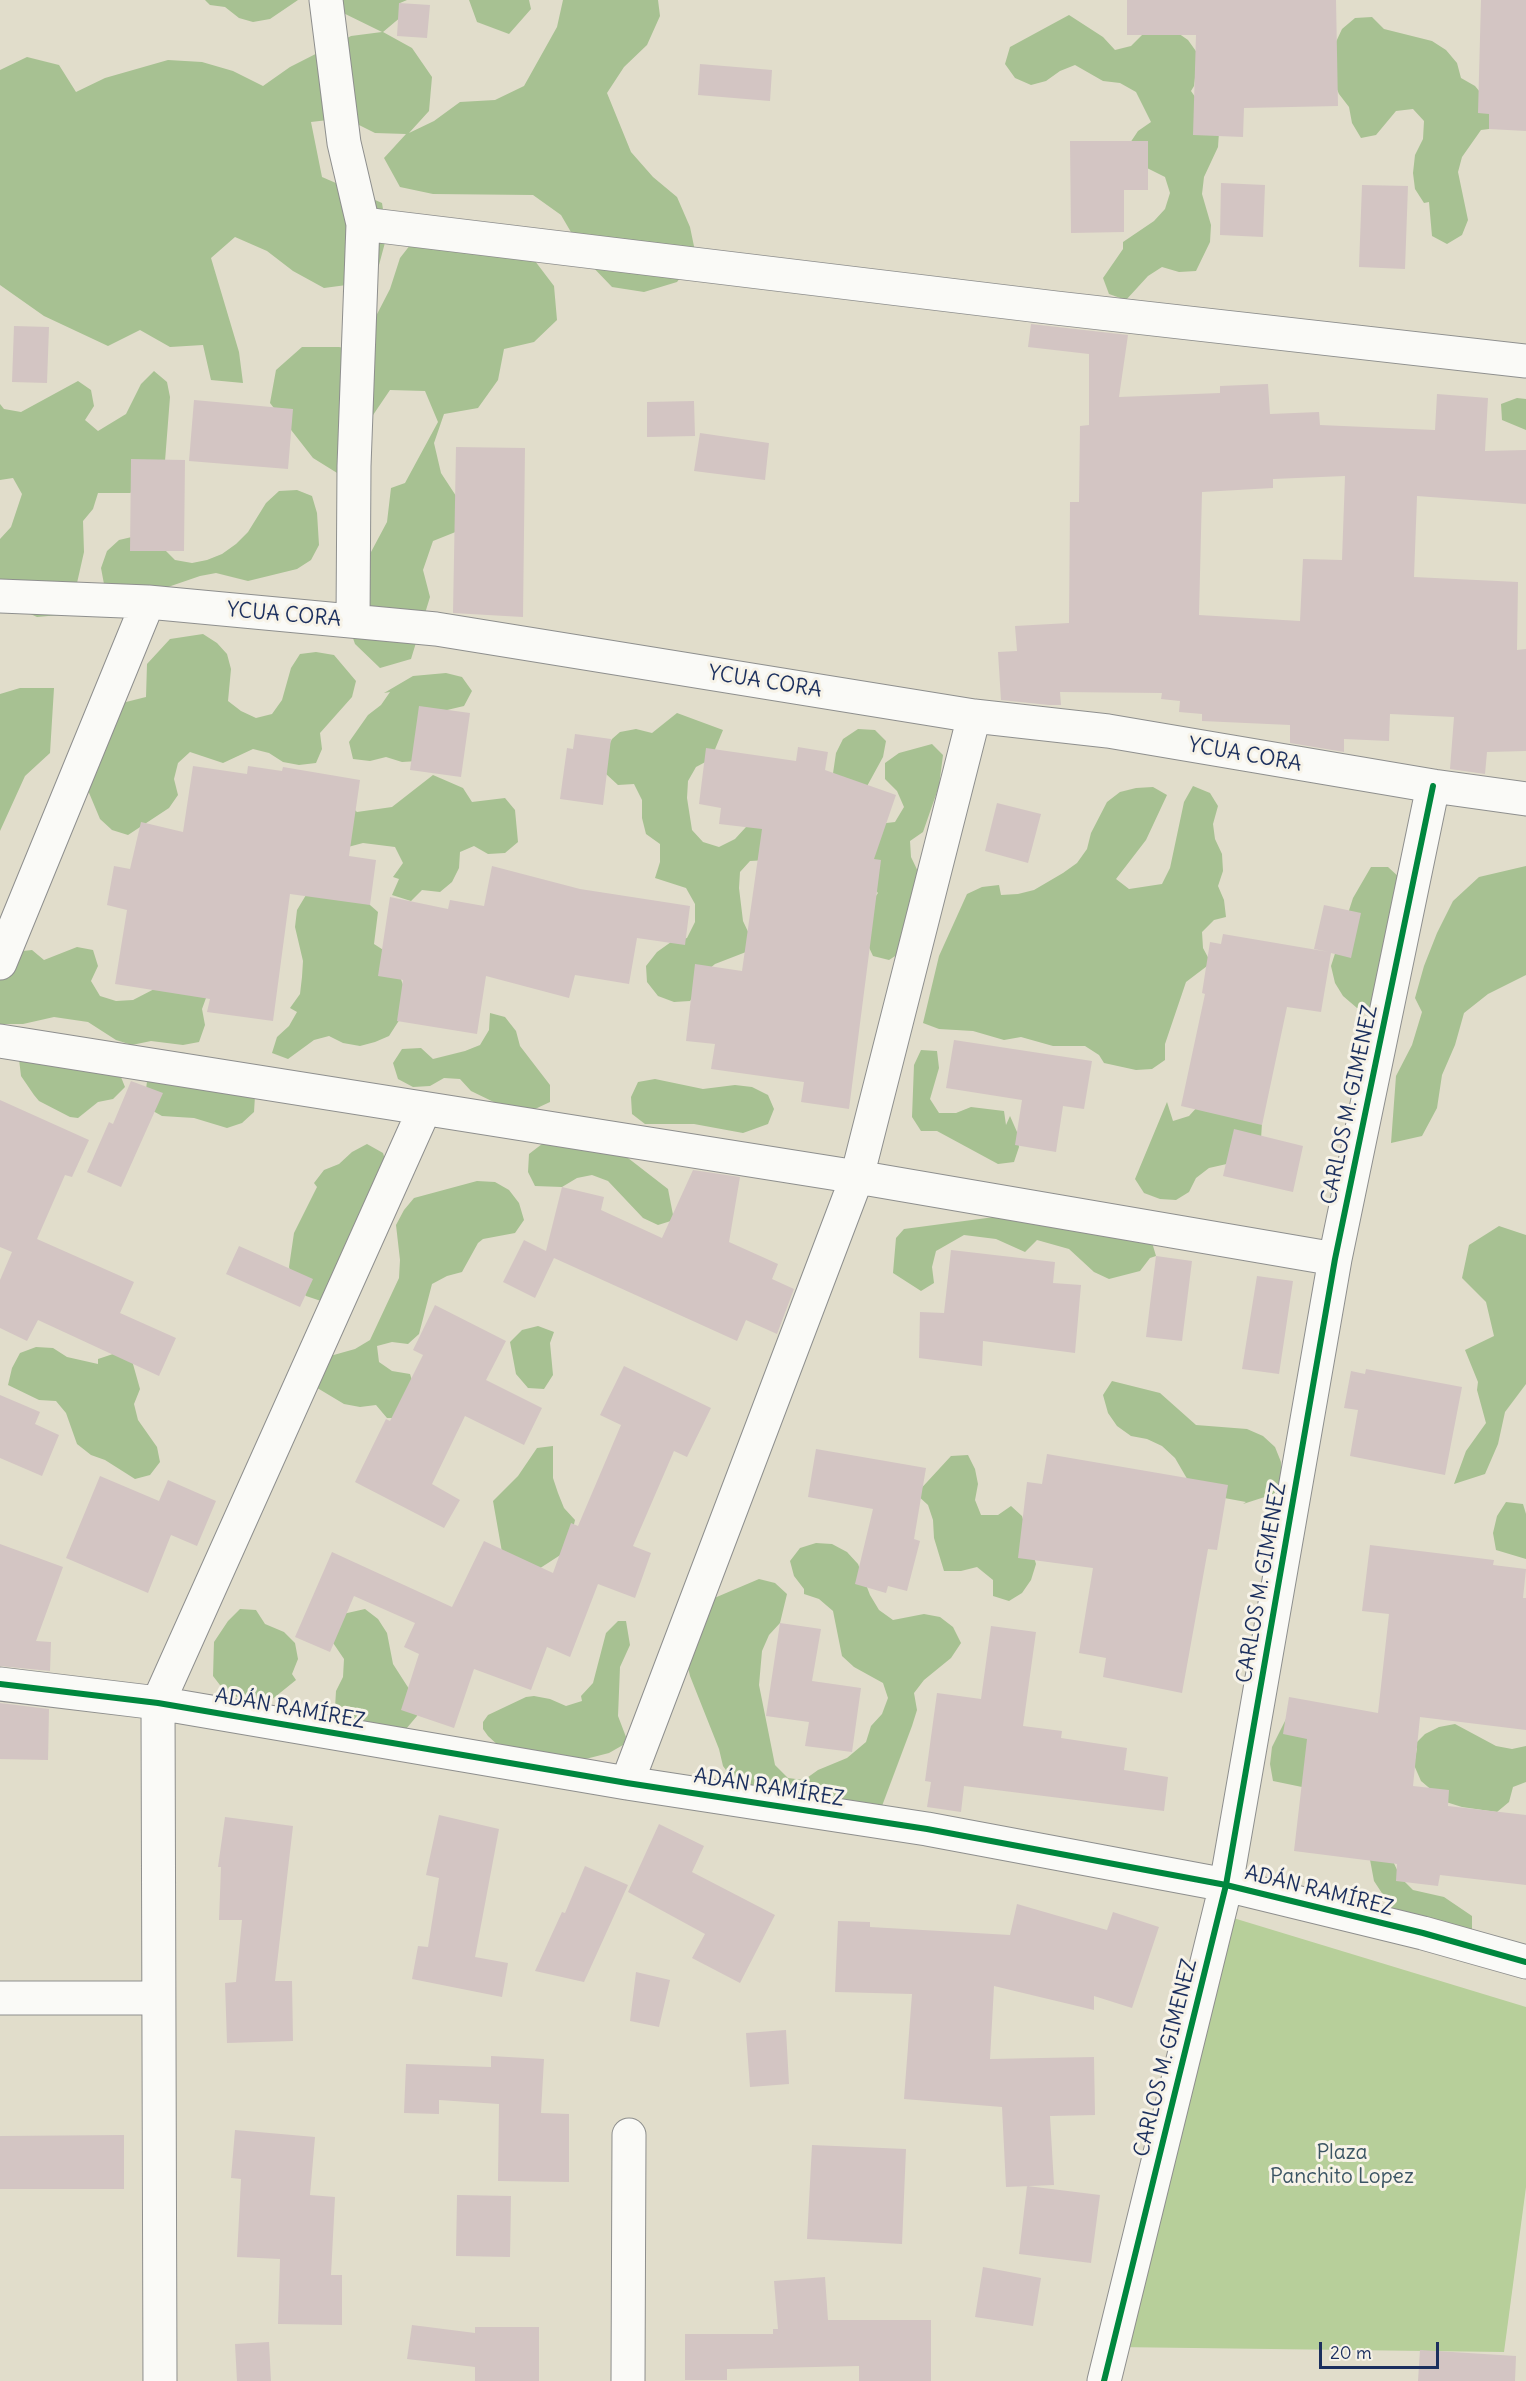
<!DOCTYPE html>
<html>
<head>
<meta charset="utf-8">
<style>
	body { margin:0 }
	#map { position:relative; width:1526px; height:2381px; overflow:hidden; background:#e1ddcb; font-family:Delius,sans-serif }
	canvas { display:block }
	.scale { position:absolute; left:1319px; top:2342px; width:120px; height:27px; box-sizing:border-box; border:3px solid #1b2f5e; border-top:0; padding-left:8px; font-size:18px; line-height:21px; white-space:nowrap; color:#1b2f5e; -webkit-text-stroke:4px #f7f3e8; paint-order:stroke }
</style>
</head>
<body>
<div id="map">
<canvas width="1526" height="2381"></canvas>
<div class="scale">20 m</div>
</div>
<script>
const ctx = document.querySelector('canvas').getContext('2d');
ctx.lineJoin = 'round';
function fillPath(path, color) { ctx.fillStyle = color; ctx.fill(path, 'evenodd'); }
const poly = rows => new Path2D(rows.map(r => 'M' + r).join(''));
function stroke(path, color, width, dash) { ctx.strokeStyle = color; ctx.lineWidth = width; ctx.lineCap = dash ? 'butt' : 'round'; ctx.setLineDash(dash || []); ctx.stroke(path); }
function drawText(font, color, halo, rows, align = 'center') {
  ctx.font = font + ' Delius,sans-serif'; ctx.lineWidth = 6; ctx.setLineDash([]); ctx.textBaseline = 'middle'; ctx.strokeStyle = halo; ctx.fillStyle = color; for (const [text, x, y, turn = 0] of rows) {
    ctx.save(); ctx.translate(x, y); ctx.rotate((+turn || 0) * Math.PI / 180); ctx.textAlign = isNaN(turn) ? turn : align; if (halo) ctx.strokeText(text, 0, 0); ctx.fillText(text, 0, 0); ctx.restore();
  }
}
const green = poly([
	[1207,1910,1526,2007,1526,2187,1504,2352,1116,2347]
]);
const forest = poly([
	[205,0,298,0,270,19,253,22,239,18,225,7,210,5],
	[329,0,407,0,400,3,408,11,383,32,412,48,432,77,429,111,409,133,434,121,460,102,495,100,524,86,557,27,563,0,658,0,660,16,647,45,624,67,607,93,631,152,653,177,677,197,690,227,696,256,677,282,644,292,612,287,589,263,561,215,533,195,433,194,400,187,384,158,406,134,375,133,345,118,311,122,322,177,382,203,387,235,379,265,354,284,324,288,293,271,267,251,235,237,211,258,239,352,243,383,211,380,203,345,170,347,140,330,108,346,44,316,0,285,0,70,27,57,59,65,76,92,105,78,168,60,202,62,233,71,263,86,290,67,351,36,382,32,331,7],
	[469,0,529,0,531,9,509,34,477,22],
	[1069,15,1103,37,1115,50,1131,46,1143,34,1175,31,1188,40,1198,54,1194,86,1191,91,1219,132,1218,147,1204,177,1202,194,1211,225,1210,242,1196,271,1179,272,1162,267,1148,276,1126,300,1109,294,1103,278,1123,249,1123,242,1154,221,1165,209,1170,193,1165,177,1135,162,1128,146,1138,131,1151,122,1136,92,1120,83,1103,81,1075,65,1060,71,1046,81,1031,85,1015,78,1005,64,1010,47],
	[1372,17,1384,29,1432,41,1446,50,1457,63,1461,78,1475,86,1485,98,1490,114,1489,129,1481,130,1462,157,1458,172,1468,220,1462,235,1447,244,1432,236,1429,202,1424,203,1415,189,1413,173,1415,155,1423,139,1424,121,1413,109,1396,111,1376,135,1361,138,1352,123,1349,107,1339,94,1332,78,1335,44,1342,29,1355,18],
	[421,231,535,261,554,286,557,320,534,342,504,349,498,380,478,408,444,414,434,443,441,473,458,499,463,529,433,541,423,570,430,597,411,659,380,668,355,644,344,612,351,580,371,552,387,522,391,488,405,483,438,422,425,391,390,390,371,418,342,476,313,458,270,403,276,370,302,347,339,347,370,353,374,320,390,289,400,258],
	[154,371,167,382,170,397,165,461,144,486,130,493,98,493,93,509,83,521,84,552,70,614,37,617,0,600,0,539,11,527,22,494,13,478,0,480,0,404,4,409,21,412,78,381,91,390,94,406,85,420,98,431,126,414,141,384],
	[1517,398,1526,399,1526,430,1502,420,1501,404],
	[297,490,312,496,317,513,319,545,311,560,297,569,248,581,216,573,200,576,168,587,158,598,104,584,101,568,107,551,119,540,136,536,163,548,175,560,192,563,207,560,222,554,236,544,248,532,266,503,279,491],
	[203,634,217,643,227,654,231,669,228,701,241,711,256,718,272,714,282,700,291,668,300,654,316,652,334,655,356,681,352,697,320,733,322,749,316,763,299,765,283,762,269,753,253,749,223,763,190,752,178,763,174,779,178,795,169,808,128,835,112,830,100,819,87,788,114,705,146,697,147,664,170,639],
	[446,673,462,677,472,691,464,706,447,710,435,720,418,761,402,762,386,757,370,761,353,759,349,742,368,715,381,705,390,692,384,693,413,676],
	[20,688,54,688,50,753,25,776,0,831,0,694],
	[677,713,723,730,711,759,696,767,688,781,687,798,692,830,703,842,719,847,735,839,746,827,749,820,831,787,836,753,843,739,858,729,875,730,886,741,883,757,860,799,878,824,895,822,904,807,897,791,885,779,885,763,899,753,932,744,943,755,939,786,923,832,910,841,911,857,925,886,903,951,889,960,873,956,866,941,868,907,878,893,873,887,767,860,750,861,740,872,739,888,743,921,750,936,746,952,715,964,703,974,700,989,690,1001,674,1002,658,996,647,982,646,966,657,952,671,942,687,938,695,922,695,904,686,888,655,878,660,862,660,844,646,834,642,818,642,800,634,784,618,785,605,773,604,755,612,739,620,732,636,729,652,733],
	[433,775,463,788,472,802,505,798,515,810,518,842,505,853,488,854,474,846,460,852,459,868,452,882,440,892,422,890,411,901,392,895,399,879,393,877,403,863,395,847,363,843,348,847,345,801,357,812,392,807],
	[1193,786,1210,793,1218,806,1213,824,1215,839,1222,854,1223,871,1218,886,1224,900,1226,917,1214,920,1202,932,1203,948,1211,963,1186,982,1165,1044,1165,1060,1152,1069,1136,1070,1104,1063,1099,1055,1085,1046,1053,1046,1021,1037,1004,1040,973,1031,939,1029,923,1023,939,956,967,894,982,887,999,885,1001,895,1018,894,1034,890,1063,873,1077,863,1087,849,1091,833,1107,802,1120,792,1136,788,1153,787,1167,795,1146,840,1116,879,1129,889,1162,884,1170,868,1184,802],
	[1526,866,1526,975,1488,994,1464,1013,1455,1045,1442,1075,1437,1108,1422,1136,1391,1143,1396,1076,1412,1045,1422,1012,1415,998,1424,966,1437,933,1453,901,1479,877],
	[1371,867,1388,867,1400,878,1390,936,1378,967,1381,983,1373,1011,1357,1008,1343,996,1335,983,1331,966,1353,898],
	[362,890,370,905,378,912,374,944,388,953,396,966,406,993,407,1008,389,1036,375,1042,360,1046,343,1043,329,1036,314,1040,288,1059,272,1053,277,1037,289,1026,297,1012,290,1008,300,994,302,977,303,961,295,927,297,910,306,895],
	[77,947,93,950,98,966,91,981,100,996,116,1001,133,1000,162,985,206,998,202,1009,205,1025,199,1042,183,1045,151,1041,132,1045,116,1040,88,1022,54,1017,23,1024,0,1024,0,961,14,952,32,950,44,960],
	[490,1013,505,1017,516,1031,520,1046,550,1085,550,1102,535,1109,502,1106,471,1091,460,1079,444,1078,430,1086,413,1087,398,1079,393,1063,402,1049,421,1048,433,1059,465,1051,480,1045,489,1030],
	[921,1050,937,1051,939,1068,930,1099,939,1113,956,1113,971,1107,1004,1111,1006,1125,1010,1116,1017,1132,1019,1147,1014,1162,998,1164,937,1131,921,1131,912,1117,914,1065],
	[169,1051,186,1053,201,1060,255,1096,254,1112,242,1123,227,1128,194,1118,162,1116,144,1106,148,1073,154,1056],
	[19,1059,119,1072,125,1087,113,1099,98,1102,78,1118,70,1117,39,1101,34,1095,21,1076],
	[655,1079,703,1089,735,1085,752,1087,768,1095,774,1109,768,1124,743,1133,694,1124,645,1124,632,1114,631,1097,638,1082],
	[1167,1102,1173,1121,1189,1116,1200,1104,1263,1107,1261,1139,1240,1161,1209,1168,1196,1178,1189,1192,1176,1200,1160,1199,1144,1193,1135,1179],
	[558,1141,614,1149,628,1158,668,1189,674,1220,658,1225,643,1218,608,1181,592,1175,577,1178,562,1187,535,1186,528,1172,529,1154,542,1144],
	[367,1144,383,1153,388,1169,321,1301,306,1296,294,1283,289,1267,294,1233,317,1187,314,1183,324,1170,339,1164,352,1152],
	[477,1181,495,1182,509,1190,519,1203,524,1220,515,1233,483,1239,478,1243,462,1272,447,1276,432,1284,419,1334,408,1344,392,1342,377,1346,379,1362,392,1371,410,1374,415,1390,403,1418,387,1418,376,1405,360,1407,344,1404,314,1386,323,1358,355,1349,370,1340,399,1278,400,1260,396,1225,404,1210,414,1198],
	[1002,1216,1151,1239,1156,1256,1150,1258,1140,1271,1109,1279,1094,1272,1069,1249,1037,1240,1025,1252,996,1239,964,1235,936,1251,932,1267,934,1283,921,1291,893,1273,896,1238,904,1229],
	[1499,1226,1526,1235,1526,1384,1505,1412,1498,1444,1485,1474,1454,1484,1466,1451,1486,1423,1477,1390,1478,1382,1465,1350,1494,1336,1486,1302,1462,1278,1469,1245],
	[538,1326,554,1332,550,1343,553,1375,544,1389,528,1388,516,1374,510,1342,522,1330],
	[36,1347,53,1348,67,1357,98,1364,98,1359,113,1354,131,1357,140,1389,134,1404,138,1420,157,1447,160,1462,150,1475,135,1479,105,1460,91,1455,77,1444,66,1413,56,1401,39,1400,8,1385,12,1368,20,1353],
	[1112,1381,1160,1393,1196,1425,1247,1429,1263,1436,1275,1447,1281,1462,1281,1479,1274,1494,1243,1504,1246,1502,1208,1495,1193,1489,1175,1458,1162,1446,1147,1439,1131,1436,1117,1426,1108,1413,1103,1395],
	[553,1446,553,1478,558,1493,564,1508,575,1520,568,1550,528,1576,502,1552,493,1501,518,1476,537,1448],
	[968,1455,975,1469,978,1484,975,1500,981,1515,998,1515,1011,1506,1022,1516,1036,1564,1031,1580,1022,1593,1009,1601,993,1596,993,1580,977,1567,961,1571,944,1571,934,1538,933,1520,928,1505,916,1494,951,1456],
	[1506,1502,1523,1504,1526,1514,1526,1559,1496,1550,1493,1533,1497,1516],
	[816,1543,832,1544,847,1552,858,1564,870,1595,879,1610,893,1620,924,1614,940,1617,953,1627,961,1643,951,1658,924,1680,914,1693,917,1710,912,1726,882,1806,742,1792,723,1766,719,1749,690,1676,686,1659,712,1599,759,1579,775,1583,787,1594,780,1623,769,1635,762,1651,759,1685,775,1765,788,1778,804,1780,818,1770,847,1758,866,1742,871,1726,882,1714,888,1698,883,1683,854,1667,842,1656,833,1611,819,1599,804,1594,804,1589,794,1576,790,1561,800,1548],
	[240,1609,256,1610,265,1624,284,1632,295,1643,298,1659,292,1674,296,1680,270,1701,254,1702,237,1697,223,1689,213,1676,214,1642,228,1621],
	[365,1609,378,1619,387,1633,393,1664,411,1692,421,1700,417,1716,406,1729,340,1724,335,1708,336,1691,343,1677,344,1659,325,1631,334,1616],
	[618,1621,626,1621,630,1645,620,1667,618,1716,626,1737,623,1745,609,1753,562,1765,501,1748,488,1736,483,1729,483,1722,488,1715,526,1697,534,1696,550,1699,566,1706,582,1701,581,1696,593,1683,606,1633],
	[1287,1717,1302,1725,1387,1849,1401,1878,1413,1890,1444,1897,1472,1916,1472,1933,1393,1910,1374,1881,1368,1849,1302,1787,1273,1781,1270,1764,1272,1747],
	[1455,1724,1496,1746,1512,1749,1526,1746,1526,1782,1513,1787,1509,1802,1497,1812,1462,1807,1446,1802,1421,1781,1414,1765,1417,1748,1413,1746,1425,1734,1439,1727]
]);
const building = poly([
	[1127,0,1336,0,1338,106,1244,108,1243,137,1193,135,1196,35,1127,35],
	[1481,0,1526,0,1526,131,1489,129,1489,114,1478,113],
	[399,3,430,5,427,38,397,36],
	[700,64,772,70,770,101,698,95],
	[1070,141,1148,141,1148,190,1124,190,1124,232,1071,233],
	[1221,183,1265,185,1263,237,1220,235],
	[1362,185,1408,186,1405,269,1359,267],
	[1031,324,1128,335,1119,397,1220,393,1220,386,1268,384,1270,414,1319,412,1320,425,1435,430,1437,394,1488,398,1485,451,1526,450,1526,504,1417,496,1414,577,1518,582,1517,650,1526,649,1526,751,1487,752,1485,774,1450,769,1454,717,1390,714,1389,741,1344,739,1344,752,1290,743,1290,725,1202,721,1202,714,1179,712,1180,701,1161,699,1162,693,1060,692,1061,705,1049,705,1001,700,998,652,1017,651,1015,626,1069,623,1070,502,1079,502,1080,426,1089,425,1089,354,1028,347],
	[1345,476,1342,560,1303,559,1300,621,1199,615,1202,492,1273,488,1273,479],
	[14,326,49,327,47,383,12,382],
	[194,400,293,409,288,469,189,461],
	[694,401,695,436,647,437,647,402],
	[700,433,769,443,765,480,694,471],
	[456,447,525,448,523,617,453,613],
	[131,459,185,460,184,551,130,551],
	[419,706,470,713,461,777,410,770],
	[575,734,611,739,603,805,560,799,567,748,573,749],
	[798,747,828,752,825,770,896,795,874,859,881,860,849,1109,801,1102,804,1082,711,1069,715,1044,686,1041,695,964,742,971,762,829,719,824,721,808,699,804,706,748,796,761],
	[193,766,247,774,248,766,282,771,283,767,360,780,349,856,376,860,370,905,290,894,273,1021,207,1012,210,999,115,984,127,910,107,905,114,866,130,869,141,822,183,832],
	[997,803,1041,814,1028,863,985,851],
	[492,866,580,889,690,906,685,945,637,938,629,984,575,975,569,998,486,976,477,1034,397,1021,403,980,378,976,390,897,448,909,450,900,484,906],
	[1324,905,1361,913,1351,958,1331,953,1321,1012,1287,1007,1262,1125,1181,1106,1205,994,1202,993,1210,942,1221,944,1223,934,1329,952,1314,949],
	[954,1040,1092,1061,1084,1109,1063,1106,1056,1152,1015,1145,1022,1100,946,1088],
	[131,1081,163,1093,121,1187,87,1172,109,1122,113,1124],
	[0,1100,89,1140,72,1177,65,1175,37,1239,134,1282,120,1313,176,1338,159,1376,38,1320,27,1341,0,1328,0,1280,12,1252,0,1247],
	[1234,1129,1303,1146,1293,1192,1223,1176],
	[693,1170,740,1177,729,1242,778,1264,772,1279,794,1289,777,1334,746,1320,737,1341,554,1258,535,1298,503,1282,524,1240,546,1251,562,1187,604,1197,601,1210,662,1238],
	[239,1246,313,1279,300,1307,226,1274],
	[951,1250,1055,1262,1053,1283,1081,1285,1075,1353,983,1341,982,1366,919,1358,920,1312,944,1313],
	[1156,1256,1192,1261,1182,1341,1146,1337],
	[1257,1276,1293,1281,1279,1374,1242,1369],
	[435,1305,506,1341,486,1380,542,1408,524,1445,465,1416,432,1484,460,1500,444,1528,355,1482,386,1419,390,1421,423,1355,413,1350],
	[624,1366,711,1408,687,1457,674,1451,633,1546,651,1553,635,1598,598,1584,570,1657,547,1647,531,1690,474,1669,454,1728,401,1710,419,1654,404,1647,415,1623,354,1596,330,1652,295,1637,332,1552,452,1607,484,1541,553,1573,571,1523,578,1526,621,1425,600,1415],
	[1366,1369,1462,1387,1445,1475,1350,1456,1358,1410,1344,1408,1351,1371,1365,1374],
	[0,1395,40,1412,35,1424,59,1435,42,1476,0,1458],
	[816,1449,926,1468,914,1539,920,1541,907,1591,888,1586,886,1593,855,1584,873,1509,808,1497],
	[1047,1454,1228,1485,1217,1550,1208,1549,1182,1693,1103,1677,1106,1658,1079,1653,1093,1568,1018,1558,1027,1482,1042,1484],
	[100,1476,159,1501,168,1480,216,1501,197,1546,171,1535,148,1593,66,1558],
	[0,1544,63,1567,36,1641,51,1642,50,1671,0,1666],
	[1370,1545,1494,1560,1493,1565,1526,1569,1523,1598,1526,1598,1526,1730,1420,1717,1413,1786,1449,1790,1448,1806,1526,1815,1526,1885,1440,1875,1438,1886,1396,1881,1397,1864,1294,1851,1307,1739,1283,1734,1289,1697,1378,1713,1389,1614,1362,1611],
	[780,1623,821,1629,812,1681,861,1688,852,1752,805,1746,809,1722,766,1716],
	[991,1626,1036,1632,1023,1726,1062,1731,1061,1738,1127,1748,1124,1770,1168,1777,1164,1811,964,1786,961,1812,927,1807,931,1782,925,1781,937,1693,981,1699],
	[0,1703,49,1709,48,1760,0,1759],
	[439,1815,499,1829,475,1957,508,1963,502,1997,412,1979,418,1946,428,1947,439,1878,426,1875],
	[225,1817,293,1826,275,1981,292,1981,293,2041,227,2043,225,1983,236,1982,242,1920,219,1920,221,1867,218,1867],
	[659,1824,704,1846,692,1872,775,1915,740,1983,692,1958,705,1934,628,1892],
	[585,1866,628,1885,584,1982,535,1971,562,1912,565,1913],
	[1017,1904,1107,1930,1113,1912,1159,1927,1132,2008,1094,1996,1094,2010,994,1986,990,2059,1094,2057,1095,2115,1050,2116,1054,2185,1006,2187,1002,2107,904,2099,912,1994,835,1992,838,1921,870,1922,870,1927,1010,1935],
	[636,1972,670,1980,659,2027,630,2021],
	[786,2030,789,2084,750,2087,746,2033],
	[491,2056,544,2059,541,2113,569,2114,569,2182,498,2181,499,2104,439,2100,439,2114,404,2113,406,2064,491,2067],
	[235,2130,315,2137,310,2195,335,2197,331,2275,342,2275,342,2325,278,2324,280,2259,237,2257,241,2179,231,2178],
	[124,2135,124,2189,0,2189,0,2136],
	[812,2145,906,2149,902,2244,807,2239],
	[1027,2186,1100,2195,1091,2263,1019,2254],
	[457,2195,511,2196,510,2257,456,2256],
	[983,2267,1041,2278,1033,2326,975,2317],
	[825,2277,828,2320,931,2320,931,2381,859,2381,859,2366,727,2369,727,2380,685,2380,685,2334,773,2334,773,2329,778,2329,774,2281],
	[412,2325,475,2333,475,2327,539,2327,539,2381,475,2381,475,2367,407,2359],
	[269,2342,271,2381,237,2381,235,2344],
	[1420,2350,1516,2356,1515,2381,1418,2381]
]);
const minor = poly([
	[326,0,344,143,363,224,354,466,353,621],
	[363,224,1056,308,1526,361],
	[0,596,148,602,436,629,974,716,1108,731,1433,786,1526,799],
	[0,963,148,602],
	[0,1041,857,1177,1335,1259],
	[0,1684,158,1703,627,1783,927,1829,1226,1885,1423,1933,1526,1962],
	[627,1783,857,1177,974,716],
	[0,1998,157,1998],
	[160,2381,158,1703,424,1110],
	[628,2381,629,2135],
	[1104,2381,1226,1885,1335,1259,1433,786]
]);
const cycleway = poly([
	[0,1684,158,1703,627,1783,927,1829,1226,1885,1423,1933,1526,1962],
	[1104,2381,1226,1885,1335,1259,1433,786]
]);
const streetNames = [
	["YCUA CORA",284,615,5],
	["YCUA CORA",765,682,9],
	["YCUA CORA",1245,755,10],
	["CARLOS M. GIMENEZ",1350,1105,-78],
	["CARLOS M. GIMENEZ",1262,1583,-80],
	["ADÁN RAMÍREZ",290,1709,10],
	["ADÁN RAMÍREZ",769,1788,9],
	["ADÁN RAMÍREZ",1319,1891,14],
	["CARLOS M. GIMENEZ",1166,2058,-76]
];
const parkNames = [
	["Plaza",1342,2153],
	["Panchito Lopez",1342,2177]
];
fillPath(green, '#b7cf9a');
fillPath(forest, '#a7c192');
fillPath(building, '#d3c5c3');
stroke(minor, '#8e8f8e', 35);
stroke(minor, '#fafaf7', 33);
stroke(cycleway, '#00873e', 6);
drawText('21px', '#1b2f5e', '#f7f3e8', streetNames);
drawText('21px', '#3a5463', '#f7f3e8', parkNames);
</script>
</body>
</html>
